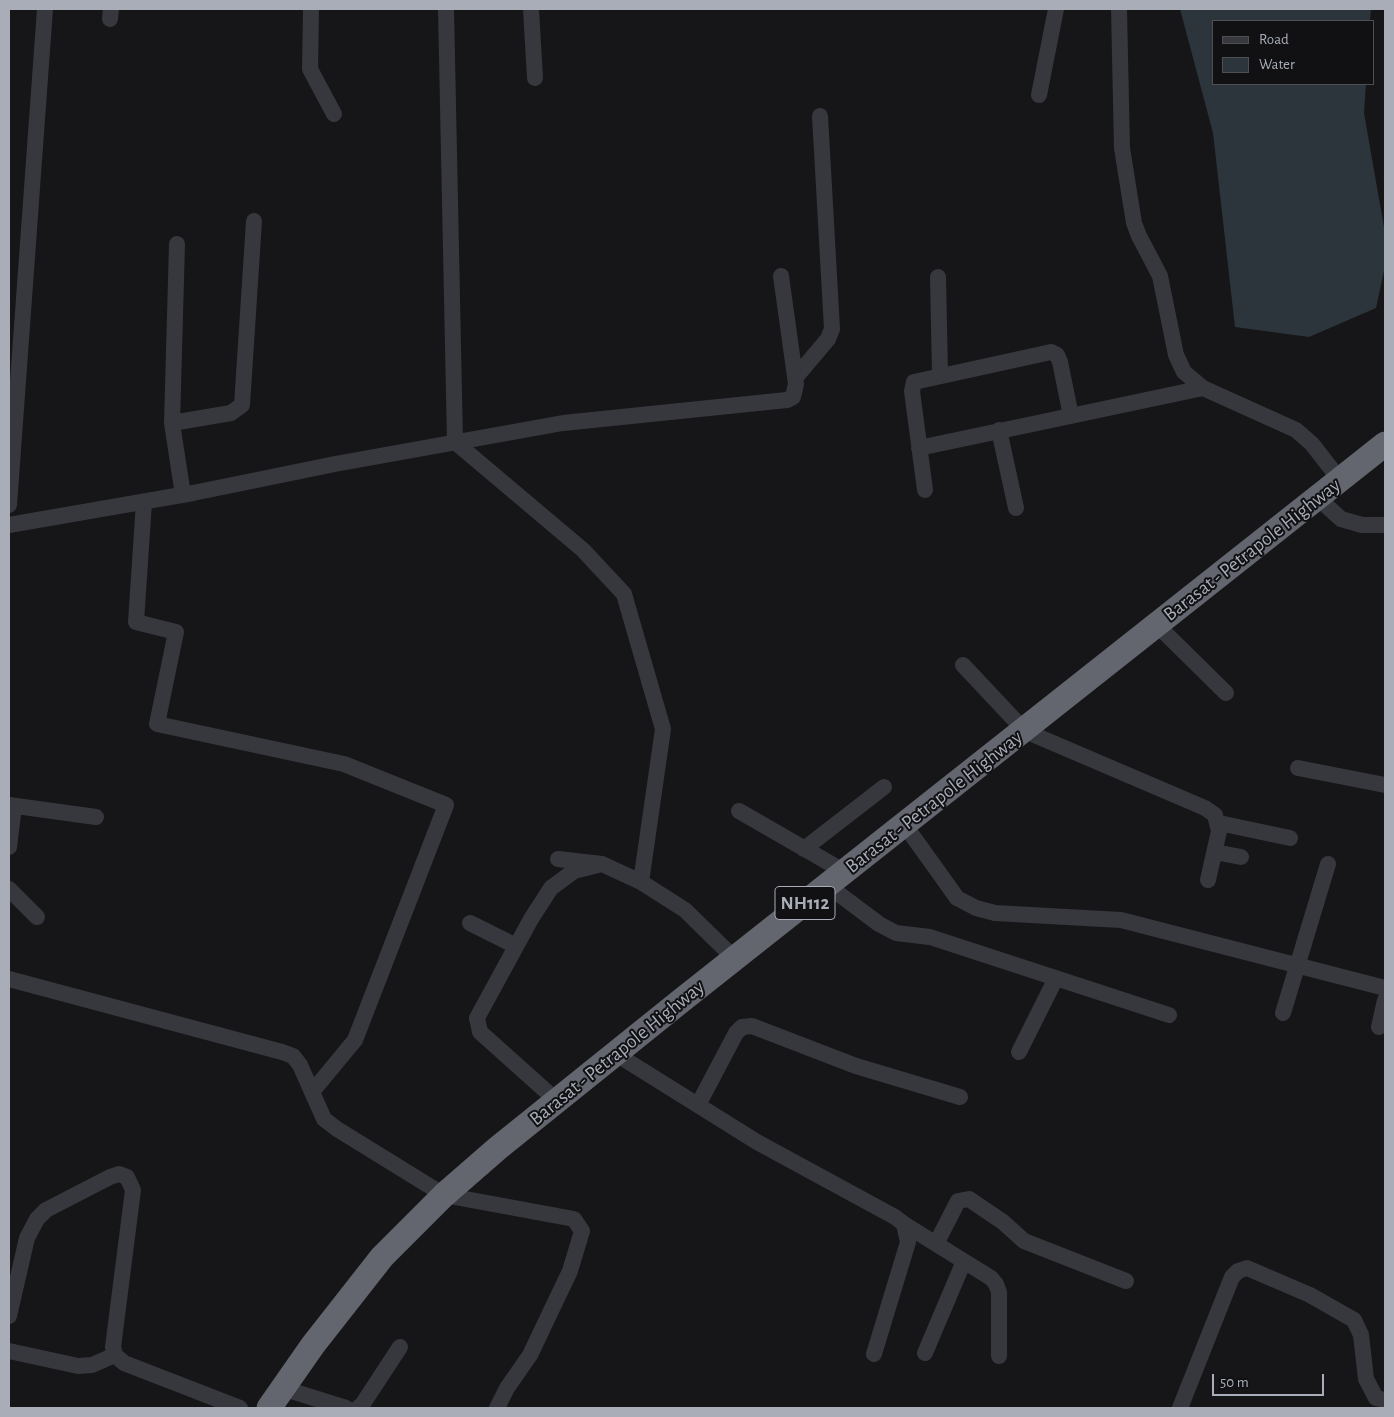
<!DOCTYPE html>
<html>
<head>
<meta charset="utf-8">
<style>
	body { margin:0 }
	#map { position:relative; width:1394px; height:1417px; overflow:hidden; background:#161618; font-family:"Alegreya Sans",sans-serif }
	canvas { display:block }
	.frame { position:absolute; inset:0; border:10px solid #a8adb8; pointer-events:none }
	.legend { position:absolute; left:1212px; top:20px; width:162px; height:65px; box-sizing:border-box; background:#111113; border:1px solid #4d4f55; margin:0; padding:6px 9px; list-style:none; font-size:15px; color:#a8adb8 }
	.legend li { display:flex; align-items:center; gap:10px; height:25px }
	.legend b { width:25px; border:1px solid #4d4f55 }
	.scale { position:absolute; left:1212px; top:1374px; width:112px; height:22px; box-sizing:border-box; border:2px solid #a8adb8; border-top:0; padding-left:6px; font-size:15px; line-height:18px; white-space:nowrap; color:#a8adb8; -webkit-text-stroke:4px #111113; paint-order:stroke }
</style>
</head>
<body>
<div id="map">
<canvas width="1394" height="1417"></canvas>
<div class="frame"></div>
<ul class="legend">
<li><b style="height:6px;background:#37383d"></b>Road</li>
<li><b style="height:14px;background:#2c353c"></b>Water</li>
</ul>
<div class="scale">50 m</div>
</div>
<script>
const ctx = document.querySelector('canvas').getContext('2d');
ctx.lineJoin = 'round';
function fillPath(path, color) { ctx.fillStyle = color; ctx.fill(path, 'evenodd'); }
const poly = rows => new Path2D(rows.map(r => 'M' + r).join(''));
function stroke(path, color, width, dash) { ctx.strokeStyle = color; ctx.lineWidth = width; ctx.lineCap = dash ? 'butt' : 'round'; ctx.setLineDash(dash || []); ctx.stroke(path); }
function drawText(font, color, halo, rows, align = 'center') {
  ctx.font = font + ' "Alegreya Sans",sans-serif'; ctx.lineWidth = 4; ctx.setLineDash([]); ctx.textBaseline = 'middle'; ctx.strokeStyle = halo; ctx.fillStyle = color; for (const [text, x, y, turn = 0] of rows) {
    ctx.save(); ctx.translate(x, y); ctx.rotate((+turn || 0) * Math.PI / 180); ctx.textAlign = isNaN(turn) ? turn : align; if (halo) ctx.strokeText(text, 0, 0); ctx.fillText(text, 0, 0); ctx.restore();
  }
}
const water = poly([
	[1180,9,1371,9,1370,21,1213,21,1213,84,1366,84,1364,113,1385,233,1385,266,1376,308,1309,337,1235,327,1213,133]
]);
const minor = poly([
	[311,9,310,69,334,114],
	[446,9,455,442,583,550,624,594,663,729,641,882],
	[531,9,535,78],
	[1119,9,1122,148,1134,223,1139,236,1160,276,1176,355,1184,372,1203,388,1296,430,1312,444,1340,480],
	[110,19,111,9],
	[1039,95,1056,9],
	[938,277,940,375],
	[795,378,828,339,832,329,820,116],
	[172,423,177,244],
	[999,430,1016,508],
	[919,448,1203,388],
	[925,490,912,391,914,382,1051,352,1057,355,1060,362,1071,416],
	[183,495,172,423,231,413,242,405,254,221],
	[1318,498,1341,519,1362,525,1385,525],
	[144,502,136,622,176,632,157,724,344,764,446,805,355,1040,312,1092],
	[9,505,45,9],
	[9,525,193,493,335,464,563,423,787,400,793,397,796,384,781,276],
	[1157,625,1226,693],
	[963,665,1025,731,1205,808,1215,815,1219,831,1208,880],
	[1298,768,1385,785],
	[9,805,96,817],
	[739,811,845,872],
	[1219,823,1290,838],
	[904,824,957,898,976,908,995,913,1121,920,1385,988],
	[9,847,14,806],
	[804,849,884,787],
	[1215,852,1241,857],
	[558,859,602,864,641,882,685,910,735,959],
	[827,885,879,924,896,933,930,937,1169,1015],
	[9,889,37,917],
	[470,923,516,946],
	[9,979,282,1052,293,1056,300,1065,324,1119,337,1129,444,1195,574,1219,582,1231,570,1271,530,1355,507,1388,497,1408],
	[1283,1013,1328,864],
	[1379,1027,1385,1000],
	[1019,1052,1056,978],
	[616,1054,757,1142,895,1217,904,1224,908,1242,874,1354],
	[557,1101,480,1032,477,1018,531,919,551,888,574,871,602,864],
	[698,1105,736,1033,742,1027,752,1026,856,1066,960,1097],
	[904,1224,991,1278,996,1284,999,1292,999,1356],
	[936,1244,958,1201,969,1199,1003,1222,1024,1241,1126,1281],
	[9,1316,27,1238,37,1219,46,1210,110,1177,119,1174,127,1177,133,1190,113,1347,115,1355,124,1363,240,1408],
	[9,1351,78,1366,92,1365,115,1355],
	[925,1353,964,1261],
	[282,1388,346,1408],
	[358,1408,362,1405,400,1347],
	[1180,1408,1232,1277,1238,1271,1247,1268,1310,1295,1354,1320,1361,1335,1366,1379,1376,1398,1385,1400]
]);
const highway = poly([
	[269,1408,313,1345,382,1257,444,1195,498,1148,682,1000,1385,444]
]);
const shields = [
	[805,903,60]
];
const shieldNames = [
	["NH112",805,903]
];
const streetNames = [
	["Barasat - Petrapole Highway",1252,550,-38],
	["Barasat - Petrapole Highway",934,802,-38],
	["Barasat - Petrapole Highway",617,1053,-39]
];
fillPath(water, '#2c353c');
stroke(minor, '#37383d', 16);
stroke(highway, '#63666e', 25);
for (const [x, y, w] of shields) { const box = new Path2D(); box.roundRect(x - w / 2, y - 16.5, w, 33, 4); ctx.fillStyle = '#111113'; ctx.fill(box); stroke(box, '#a8adb8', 1); }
drawText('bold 19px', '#a8adb8', null, shieldNames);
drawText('20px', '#a8adb8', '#111113', streetNames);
</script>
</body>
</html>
